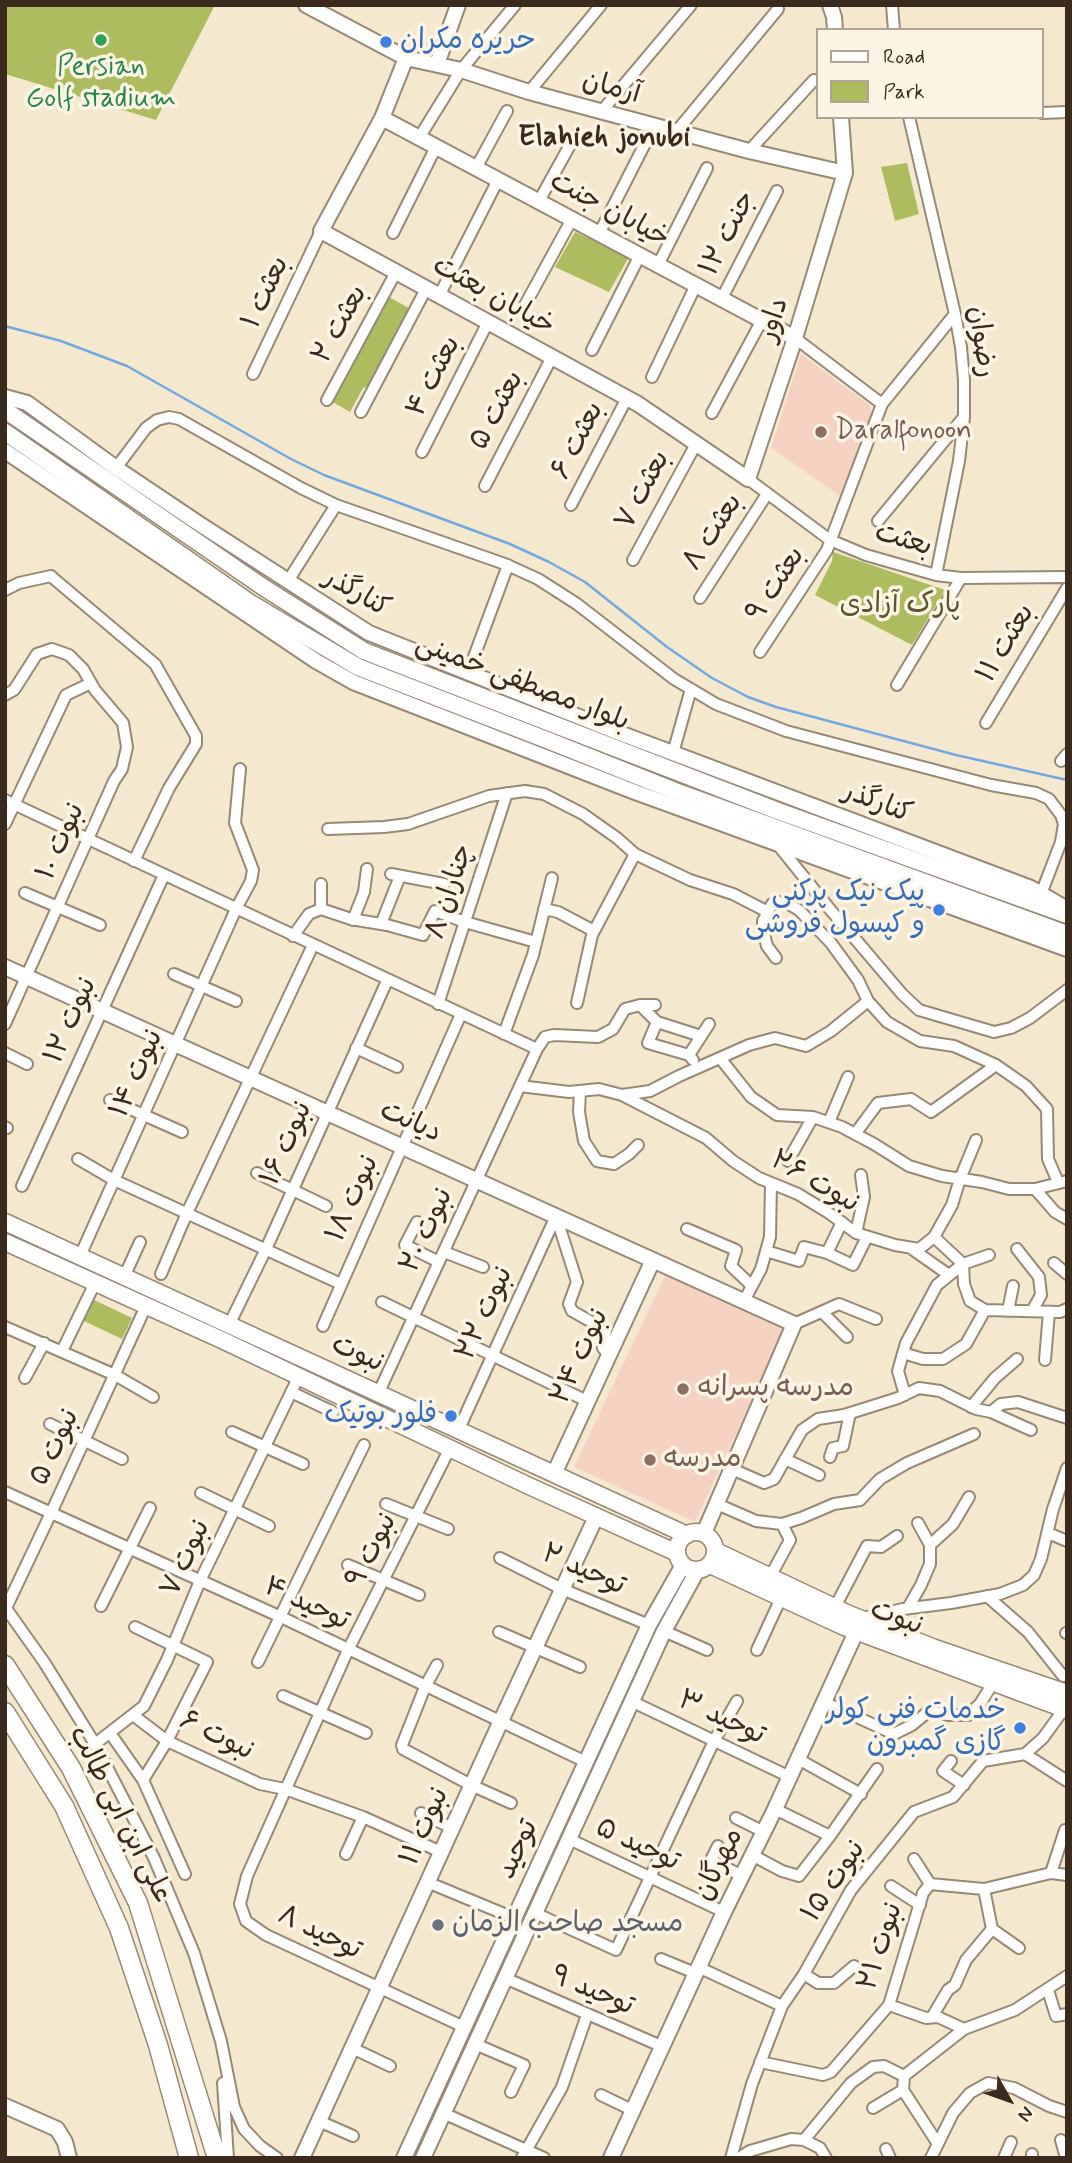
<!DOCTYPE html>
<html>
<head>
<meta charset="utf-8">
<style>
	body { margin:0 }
	#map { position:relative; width:1072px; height:2163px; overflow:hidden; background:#f4e8ce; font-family:Mynerve,sans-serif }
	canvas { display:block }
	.frame { position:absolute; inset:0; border:7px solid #3b2a1e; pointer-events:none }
	.legend { position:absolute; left:816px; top:28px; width:228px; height:91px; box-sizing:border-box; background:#fcf5e5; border:2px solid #afa495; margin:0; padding:9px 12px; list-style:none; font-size:21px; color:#3b2a1e }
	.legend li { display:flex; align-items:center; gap:14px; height:35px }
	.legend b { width:35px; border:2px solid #afa495 }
	.north { position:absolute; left:974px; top:2065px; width:70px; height:70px; -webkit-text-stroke:5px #fcf5e5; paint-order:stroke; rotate:130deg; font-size:19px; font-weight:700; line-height:28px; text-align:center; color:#3b2a1e }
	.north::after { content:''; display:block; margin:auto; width:24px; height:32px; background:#3b2a1e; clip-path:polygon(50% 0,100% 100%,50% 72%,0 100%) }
</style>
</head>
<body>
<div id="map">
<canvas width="1072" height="2163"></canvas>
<div class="frame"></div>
<ul class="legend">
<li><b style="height:9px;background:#fff"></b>Road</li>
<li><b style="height:19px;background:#adbc5f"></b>Park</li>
</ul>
<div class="north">N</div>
</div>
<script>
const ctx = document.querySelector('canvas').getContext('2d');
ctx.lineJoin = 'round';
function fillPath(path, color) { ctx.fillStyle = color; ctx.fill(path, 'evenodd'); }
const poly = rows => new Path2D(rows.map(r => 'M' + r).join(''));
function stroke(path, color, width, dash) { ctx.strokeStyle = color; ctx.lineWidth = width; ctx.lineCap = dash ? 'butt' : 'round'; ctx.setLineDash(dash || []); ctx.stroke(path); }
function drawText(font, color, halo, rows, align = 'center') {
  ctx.font = font + ' Mynerve,"Playpen Sans Arabic",sans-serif'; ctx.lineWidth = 7; ctx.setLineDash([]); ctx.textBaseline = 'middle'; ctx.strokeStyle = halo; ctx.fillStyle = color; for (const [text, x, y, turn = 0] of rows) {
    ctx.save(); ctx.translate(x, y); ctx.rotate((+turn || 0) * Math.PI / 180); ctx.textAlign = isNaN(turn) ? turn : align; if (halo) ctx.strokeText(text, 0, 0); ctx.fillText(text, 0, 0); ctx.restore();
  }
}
const built = poly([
	[801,354,869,405,872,415,842,497,771,448],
	[666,1274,785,1328,695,1522,574,1467]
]);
const green = poly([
	[5,5,215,5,156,120,5,74],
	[907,163,919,214,895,221,881,167],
	[575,232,629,257,609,292,555,267],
	[387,296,409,308,368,386,363,388,350,412,331,401],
	[833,552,945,590,912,645,815,595,832,561],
	[94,1300,132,1318,122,1339,84,1321]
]);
const stream = poly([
	[5,326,61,341,127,366,291,459,324,475,510,544,549,562,585,582,667,647,712,678,748,697,776,707,956,755,1067,780]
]);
const minor = poly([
	[892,5,894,30],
	[529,92,601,5],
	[601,112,691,5],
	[1042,113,1067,112],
	[909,117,955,314,961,347,964,380,964,417,959,461,936,575],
	[676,132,778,9],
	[419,138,461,70,515,5],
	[749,151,814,80],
	[476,168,507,111],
	[539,201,575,136],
	[393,233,436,147],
	[599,234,654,126],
	[658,265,707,168],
	[439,296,498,180],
	[722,298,777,191],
	[525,305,572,219],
	[795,338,882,404],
	[592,350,640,255],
	[253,374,321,231],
	[652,377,696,285],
	[327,400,396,272],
	[361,412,426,289],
	[712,413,762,320],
	[422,452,488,322],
	[116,468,146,428,157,420,169,417,179,419,301,488,336,505,505,564,538,579,577,604,674,679,716,704,786,731,991,785,1036,793,1049,799,1061,815,1064,824,1061,842,1041,894],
	[748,479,830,540,866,555,936,575,961,578,1067,577],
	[485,486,552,357],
	[571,505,627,398],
	[878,521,964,417],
	[633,560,696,444],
	[288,581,336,505],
	[5,590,19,583,51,576,53,578,155,664,196,736,196,744,169,788,134,861],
	[700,598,767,494],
	[760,652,827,550,882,404,955,314],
	[468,673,508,565],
	[897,685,961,578],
	[5,695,14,690,37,654,52,649,69,655,83,669,95,690,123,723,127,747,122,769,114,781,5,1024],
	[986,723,1067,588],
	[673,753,691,689],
	[1061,761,1067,754],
	[5,800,537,1049],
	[5,824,66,695,91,683],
	[328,829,384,827,408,824,489,796,525,791,544,794,583,814,617,838,635,854,690,880,733,894,768,912],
	[778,845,828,907,902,994,919,1010,994,1032,1011,1028,1030,1018,1067,990],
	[391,874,444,884],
	[25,893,100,925],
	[321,909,321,884],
	[544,909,558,912,594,931],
	[353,920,364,892,367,869],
	[381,924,400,876],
	[293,936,309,914,321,909,351,919,387,925,423,935,435,911,465,922,536,942],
	[776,958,767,946,763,930,763,921,772,904,778,902,787,903,799,910,831,943,858,980,868,1001,887,1022,920,1041,954,1046,996,1065,1026,1086,1047,1109,1048,1159,1058,1182],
	[174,974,236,1001],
	[577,1003,592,935,635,854],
	[438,1004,507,793],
	[640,1005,657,1022,701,1036],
	[657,1022,648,1043,689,1055],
	[504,1034,533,955,552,878],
	[356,1048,397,1067],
	[5,1053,27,1064],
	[720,1058,751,1097,777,1115,813,1117,842,1127,874,1144,909,1166,942,1176,982,1182,1009,1189,1035,1189,1067,1181],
	[693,1060,689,1055,709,1024],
	[520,1086,569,1092,599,1089,622,1095,650,1091,679,1076,749,1045,775,1038,806,1046,831,1031,868,1001],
	[580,1091,579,1112,584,1141,597,1161,614,1164,629,1154,638,1145],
	[622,1095,706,1138,733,1161,759,1178,798,1194,829,1213,856,1233,895,1245,919,1249,934,1237,952,1205,960,1179,976,1140],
	[110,1100,182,1132],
	[829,1122,848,1077],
	[5,1127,7,1128],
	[855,1134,878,1103,911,1099,931,1112,996,1065],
	[78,1159,114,1180,341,1284],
	[788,1161,813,1117],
	[257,1173,326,1206],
	[22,1186,164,875],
	[1035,1189,1055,1212,1067,1219],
	[556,1216,577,1282,569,1304,572,1311,606,1330,603,1348,609,1355],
	[417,1222,405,1245,439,1262],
	[687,1229,736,1250,731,1266,752,1286],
	[856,1233,864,1197,861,1175],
	[934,1237,963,1264,964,1284,970,1301,985,1310,1060,1312,1067,1309],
	[912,1249,949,1275],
	[1017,1249,1039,1277,1041,1295,1032,1311],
	[766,1251,799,1261,804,1247,827,1253,842,1222],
	[444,1252,483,1267],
	[827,1253,853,1265,867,1237],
	[80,1256,236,909,251,881,253,870,235,823,240,769],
	[1054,1263,1067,1274],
	[161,1274,187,1213,313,945],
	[124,1277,140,1242],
	[744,1301,761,1269,770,1237,771,1183],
	[382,1302,587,1401],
	[1008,1311,1013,1286],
	[822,1312,847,1337],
	[794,1324,839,1304,876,1319],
	[229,1325,266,1249,387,981],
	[323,1326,461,1014],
	[5,1327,115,1375,153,1397],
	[62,1351,95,1283],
	[903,1353,923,1359,943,1359,966,1344,985,1310],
	[1045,1360,1049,1312],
	[25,1378,44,1343],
	[291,1392,333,1412],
	[378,1394,537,1049,545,1037,554,1035,598,1037,613,1029,625,1009,640,1005,655,1005],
	[905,1395,898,1371,906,1343,937,1285,963,1264,989,1255],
	[971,1407,995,1378,1017,1359],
	[991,1412,1031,1430],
	[50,1424,122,1459],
	[458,1431,556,1216],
	[232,1432,303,1464],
	[450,1448,348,1650,247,1876,240,1904,246,1921,266,1935,464,2027],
	[830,1457,833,1448,843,1446,850,1413],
	[785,1459,819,1475],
	[732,1469,764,1483,774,1479,802,1430,818,1419,844,1415,879,1404,898,1398,919,1388,940,1391,976,1409,991,1412,1001,1404,1018,1402,1067,1418],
	[5,1492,281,1617,586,1762],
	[201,1493,269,1526],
	[386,1504,448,1529],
	[717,1504,756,1521,782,1524,801,1518,834,1504,860,1500,880,1479,907,1463,974,1434],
	[1048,1533,1067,1541],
	[930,1545,953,1524,969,1497],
	[500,1558,562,1589,649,1625],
	[348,1565,419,1595],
	[770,1577,790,1540,782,1524],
	[987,1596,1028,1632,1063,1676],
	[101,1606,150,1508],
	[5,1607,44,1662,95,1744,154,1858,194,1953,221,2041,234,2107,244,2129,260,2146,277,2158],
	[835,1607,867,1546,881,1547,897,1536],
	[6,1608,51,1513,146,1306],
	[908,1608,921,1585,930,1564,930,1545,918,1523],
	[863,1618,903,1609,951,1603,1000,1594,1023,1585,1034,1575,1041,1559,1053,1509,1067,1468],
	[664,1631,707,1650],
	[499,1632,580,1667],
	[1066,1633,1067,1633],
	[757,1650,781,1598],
	[258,1662,364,1445],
	[437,1665,425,1687,402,1745,403,1749,471,1785,511,1803],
	[283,1696,366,1733],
	[633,1702,790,1777],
	[824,1702,894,1734,912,1725,929,1711,948,1715,968,1715,980,1704,993,1683],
	[133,1715,167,1741,260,1784,285,1789,363,1817,441,1852],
	[110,1733,143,1780,167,1741,207,1662,135,1627],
	[95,1744,144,1706,167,1660,200,1581,299,1376],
	[1025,1754,1067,1781],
	[798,1759,861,1794],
	[951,1761,943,1771,964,1785],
	[143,1780,185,1874],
	[775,1809,830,1836,877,1769],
	[421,1813,452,1828],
	[736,1818,764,1832],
	[569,1839,724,1912],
	[718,1846,711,1860,742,1876],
	[346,1854,363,1817],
	[752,1855,782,1871,799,1876,830,1836],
	[914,1859,930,1884],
	[1051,1873,1065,1830],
	[427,1882,514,1918],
	[891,1886,920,1905],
	[984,1889,992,1929,1019,1948],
	[535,1913,616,1950,714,1741,737,1701],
	[661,1959,695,1973],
	[698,1967,782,2006],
	[804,1974,818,1983,834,1983,854,1966],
	[505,1978,661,2046],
	[1048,1990,1056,2016,1067,2014],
	[889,2005,926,2018,938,2017,964,2029],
	[932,2017,948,1990,955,1985,966,1960,992,1929],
	[475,2044,524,2065,511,2092],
	[352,2048,390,2066],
	[760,2062,823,2075,831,2072,889,2005,923,1893,930,1884,984,1889,1051,1873,1067,1875],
	[904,2076,903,2090,938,2144],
	[223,2083,228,2158],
	[601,2095,632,2110],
	[873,2108,903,2090],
	[443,2113,544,2158],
	[319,2121,353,2136],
	[804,2140,851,2083,873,2067,884,2066,904,2076,964,2029,1015,2010,1067,1976],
	[1061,2140,1066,2158],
	[886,2149,890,2158],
	[1032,2154,1032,2158],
	[522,2158,562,2087,587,2015],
	[731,2158,752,2084,782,2006,804,1974,851,1890,914,1812,953,1797,983,1761,1025,1754,1043,1738,1064,1709],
	[739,2158,750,2151,791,2139,804,2140,820,2148,826,2158],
	[931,2158,953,2113,970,2093,988,2083,1014,2088,1049,2106,1067,2112],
	[1004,2158,1011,2142]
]);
const tertiary = poly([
	[306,5,406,58,461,70,529,92,749,151,845,173],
	[830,5,834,17,835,30],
	[406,58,382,118,795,338],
	[437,64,458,5],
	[382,118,321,231,638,404,748,479,795,338,845,173,841,117],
	[5,397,27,403,116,468,201,525,369,633,617,732,1031,888,1067,909],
	[5,451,316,661,353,682,635,792,1067,949],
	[5,967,794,1324,704,1533],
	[554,1474,653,1260],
	[5,2106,57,2129,65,2142,69,2158],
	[302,2158,500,1723,596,1517],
	[404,2158,649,1625,683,1565],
	[423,2158,664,1631,697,1571],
	[611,2158,724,1912,775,1809,856,1632]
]);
const secondary = poly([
	[5,410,263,587,364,651,778,811,1067,915],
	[5,432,252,604,358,667,547,740,675,791,1067,934],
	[5,1222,687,1535],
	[5,1242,222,1340,529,1486,677,1553],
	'677 1551a19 19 0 1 1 38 0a19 19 0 1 1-38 0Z',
	[716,1551,849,1614,935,1648,1067,1693],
	[710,1565,842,1626,1067,1710]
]);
const primary = poly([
	[5,1665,71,1768,138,1903,217,2158],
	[5,1712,64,1806,119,1928,158,2045,189,2158]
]);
const markers = [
	[101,40,7,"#2e9e5b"],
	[386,42,7,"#3f7fe0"],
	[821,432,7,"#8d6e63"],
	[939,910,7,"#3f7fe0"],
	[683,1389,7,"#8d6e63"],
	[451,1416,7,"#3f7fe0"],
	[650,1460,7,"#8d6e63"],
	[1020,1728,7,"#3f7fe0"],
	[438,1925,7,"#6b7280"]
];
const shopNames = [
	["حریره مکران",400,42,"left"],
	["پیک نیک پرکنی",925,894],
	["و کپسول فروشی",925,926],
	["فلور بوتیک",437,1416],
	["خدمات فنی کولر",1006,1712],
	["گازی گمبرون",1006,1744]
];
const leisureNames = [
	["Persian",101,68],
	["Golf stadium",101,100]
];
const streetNames = [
	["آرمان",611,89,15],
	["خیابان جنت",609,211,28],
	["جنت ۱۲",729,234,-63],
	["بعثت ۱",267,293,-65],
	["خیابان بعثت",493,297,29],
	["داور",775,320,-73],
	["بعثت ۲",341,325,-61],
	["رضوان",980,342,82],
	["بعثت ۴",435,377,-63],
	["بعثت ۵",498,411,-62],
	["بعثت ۶",579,441,-63],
	["بعثت ۷",644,491,-62],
	["بعثت ۸",714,533,-57],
	["بعثت",903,541,17],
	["بعثت ۹",777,585,-57],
	["کنارگذر",356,594,30],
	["بعثت ۱۱",1007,644,-59],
	["بلوار مصطفی خمینی",522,684,21],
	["کنارگذر",877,804,21],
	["نبوت ۱۰",62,842,-66],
	["چناران ۸",451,892,-72],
	["نبوت ۱۲",72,1021,-66],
	["نبوت ۱۴",138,1074,-66],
	["دیانت",410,1123,24],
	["نبوت ۱۶",288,1144,-66],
	["نبوت ۲۶",814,1183,30],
	["نبوت ۱۸",354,1199,-66],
	["نبوت ۲۰",428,1231,-65],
	["نبوت ۲۲",486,1314,-65],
	["نبوت",357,1355,25],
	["نبوت ۲۴",581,1357,-65],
	["نبوت ۵",56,1448,-65],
	["نبوت ۹",373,1551,-63],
	["نبوت ۷",187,1559,-65],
	["توحید ۲",583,1571,24],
	["توحید ۴",306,1605,25],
	["نبوت",896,1619,21],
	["توحید ۳",721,1719,25],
	["نبوت ۶",216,1737,26],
	["علی ابن ابی طالب",119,1815,63],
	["نبوت ۱۱",426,1827,-66],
	["توحید ۵",637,1846,25],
	["توحید",519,1850,-65],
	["مهرگان",720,1865,-64],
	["نبوت ۱۵",835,1882,-56],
	["توحید ۸",319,1934,26],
	["نبوت ۲۱",882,1947,-72],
	["توحید ۹",592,1992,23]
];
const educationNames = [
	["Daralfonoon",835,432],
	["مدرسه پسرانه",697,1389],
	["مدرسه",664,1460]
];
const parkNames = [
	["پارک آزادی",900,606]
];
const worshipNames = [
	["مسجد صاحب الزمان",452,1925]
];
const neighbourhoodNames = [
	["Elahieh jonubi",604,139]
];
fillPath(built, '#f5d2c2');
fillPath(green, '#adbc5f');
stroke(stream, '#74a8e1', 2.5);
stroke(minor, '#988976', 14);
stroke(tertiary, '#988976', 18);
stroke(secondary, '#988976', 19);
stroke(primary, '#988976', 21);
stroke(minor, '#fff', 10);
stroke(tertiary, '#fff', 14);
stroke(secondary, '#fff', 16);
stroke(primary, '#fff', 18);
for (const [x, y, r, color] of markers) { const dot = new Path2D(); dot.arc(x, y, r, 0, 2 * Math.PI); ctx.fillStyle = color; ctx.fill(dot); stroke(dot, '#fcf5e5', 2.5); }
drawText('28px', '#366cbe', '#fcf5e5', shopNames, 'right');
drawText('28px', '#27864d', '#fcf5e5', leisureNames);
drawText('28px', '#3b2a1e', '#fcf5e5', streetNames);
drawText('28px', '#785e54', '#fcf5e5', educationNames, 'left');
drawText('28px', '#5d5632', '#fcf5e5', parkNames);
drawText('28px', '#5b616d', '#fcf5e5', worshipNames, 'left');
drawText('bold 30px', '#3b2a1e', '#fcf5e5', neighbourhoodNames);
</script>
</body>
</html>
